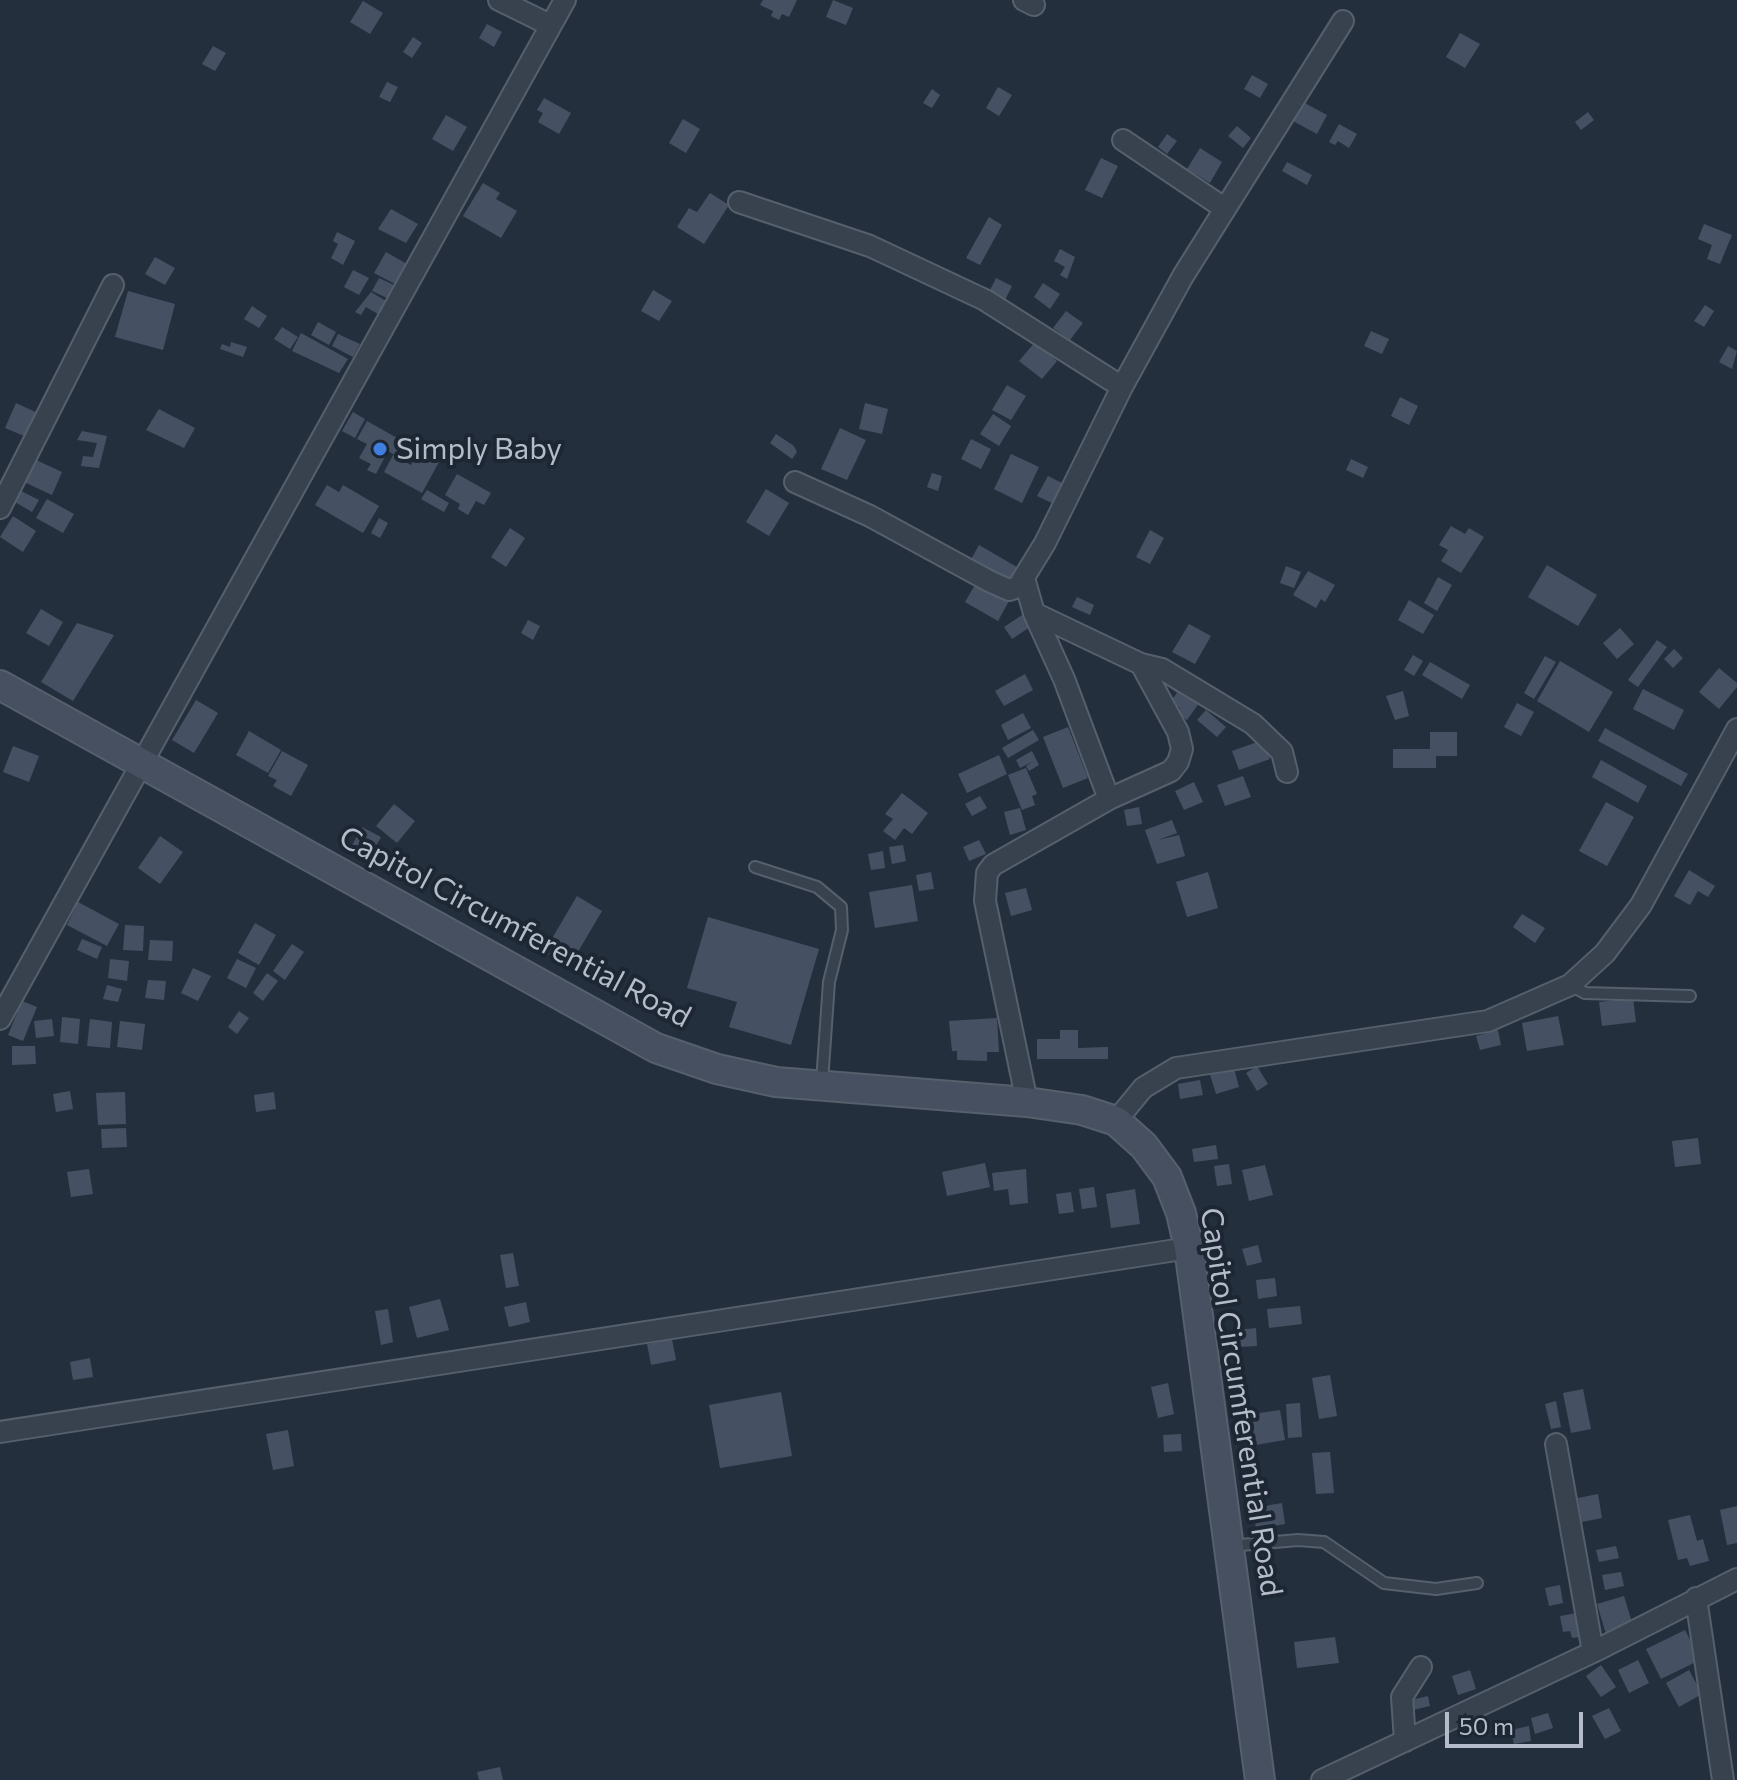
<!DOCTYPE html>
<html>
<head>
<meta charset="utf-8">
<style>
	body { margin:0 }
	#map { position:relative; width:1737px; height:1780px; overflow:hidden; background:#242f3e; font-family:Commissioner,sans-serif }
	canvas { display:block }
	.scale { position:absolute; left:1445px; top:1712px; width:138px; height:36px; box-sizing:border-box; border:4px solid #b4bcc9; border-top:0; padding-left:10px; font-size:24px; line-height:28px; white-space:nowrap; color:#b4bcc9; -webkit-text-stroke:6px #1d2633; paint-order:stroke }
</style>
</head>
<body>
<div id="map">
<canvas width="1737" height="1780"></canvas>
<div class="scale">50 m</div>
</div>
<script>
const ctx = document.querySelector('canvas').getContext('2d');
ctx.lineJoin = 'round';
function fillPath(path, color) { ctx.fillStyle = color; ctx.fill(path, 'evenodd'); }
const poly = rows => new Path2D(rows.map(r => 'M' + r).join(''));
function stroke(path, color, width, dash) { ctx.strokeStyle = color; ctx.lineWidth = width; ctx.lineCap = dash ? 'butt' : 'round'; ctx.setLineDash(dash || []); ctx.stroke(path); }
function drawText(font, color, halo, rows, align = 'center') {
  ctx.font = font + ' Commissioner,sans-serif'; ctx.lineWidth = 8; ctx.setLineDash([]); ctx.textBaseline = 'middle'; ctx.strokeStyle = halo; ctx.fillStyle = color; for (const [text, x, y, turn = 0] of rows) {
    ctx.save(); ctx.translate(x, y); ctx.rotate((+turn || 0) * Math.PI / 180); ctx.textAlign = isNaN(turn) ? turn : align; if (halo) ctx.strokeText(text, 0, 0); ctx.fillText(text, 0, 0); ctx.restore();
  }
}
const building = poly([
	[763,0,797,0,789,17,782,14,779,20,771,16,773,11,760,5],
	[833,0,853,8,846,25,826,17],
	[363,1,383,13,370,34,350,22],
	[487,24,502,32,494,47,479,38],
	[1460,33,1480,44,1465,68,1446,57],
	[413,37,422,43,412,58,403,52],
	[213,46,226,53,215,71,202,64],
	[1252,75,1268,84,1260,98,1244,89],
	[387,82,398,87,390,102,379,97],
	[998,87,1012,95,999,116,986,108],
	[932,89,940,95,932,108,923,103],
	[544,98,571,113,559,134,538,122,543,113,537,110],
	[1303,102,1327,115,1317,134,1293,121],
	[1588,112,1594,120,1581,130,1575,122],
	[446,115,467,127,453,151,432,139],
	[683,119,700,129,686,153,669,143],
	[1339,124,1357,134,1349,148,1338,141,1335,145,1329,142],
	[1237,126,1251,138,1243,148,1228,136],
	[1167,134,1177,141,1167,154,1158,147],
	[1200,148,1222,162,1210,183,1187,169],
	[1101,158,1118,166,1102,198,1085,190],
	[1287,162,1312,175,1307,185,1282,171],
	[483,183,500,193,496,199,517,211,501,238,463,216],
	[710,193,729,205,704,244,677,227,689,208,697,212],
	[391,209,418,224,406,243,378,229],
	[989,217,1002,225,980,265,966,258],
	[1704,224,1732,235,1720,264,1707,259,1712,245,1698,239],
	[337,232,355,241,343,265,331,258,338,244,333,241],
	[1060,249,1075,257,1067,279,1060,275,1065,267,1054,261],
	[386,252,407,264,395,284,374,273],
	[155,257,175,268,165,285,145,274],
	[353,270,369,278,359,295,344,287],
	[379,278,394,285,387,298,372,291],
	[996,278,1012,286,1005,300,989,292],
	[1043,283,1060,294,1050,309,1034,297],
	[653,290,672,301,659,321,641,311],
	[128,291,175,304,163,350,115,337],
	[371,292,386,301,378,314,366,307,361,315,355,312],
	[1705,305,1714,311,1704,327,1694,321],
	[252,306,267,316,259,328,244,319],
	[1066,311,1083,323,1070,340,1053,328],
	[318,322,336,332,329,345,311,335],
	[282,327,298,337,290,349,274,339],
	[1371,331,1389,339,1382,354,1364,346],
	[301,333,348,359,339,373,292,351],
	[338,334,360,344,353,357,332,346],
	[231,342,247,347,243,357,220,349,222,344,230,347],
	[1035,342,1057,361,1042,379,1019,361],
	[1728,346,1737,351,1732,369,1719,362],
	[1007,385,1026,396,1011,420,992,410],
	[1400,397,1418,406,1409,425,1391,416],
	[16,403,40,414,29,438,5,428],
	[865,403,888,409,882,434,859,429],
	[159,409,195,428,184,448,146,430],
	[353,412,365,419,355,438,342,431],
	[993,414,1011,426,999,446,980,434],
	[367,421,406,443,398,457,388,451,376,474,367,470,371,464,359,458,367,444,357,439],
	[840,428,866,440,847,480,821,469],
	[82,431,107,436,99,468,81,466,83,456,93,457,97,443,77,440],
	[776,434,794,446,797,452,792,459,770,443],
	[971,439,991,449,981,469,961,459],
	[419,451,439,462,422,493,384,472,393,455,411,465],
	[1011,454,1039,467,1022,503,994,489],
	[34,459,62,472,52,495,24,482],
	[1351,459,1368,467,1363,478,1346,470],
	[932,473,942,476,938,491,927,487],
	[457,474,491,493,484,505,476,501,468,515,458,509,460,504,445,495],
	[1048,476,1066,485,1056,505,1037,496],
	[327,485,339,492,343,485,379,506,363,533,315,505],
	[766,489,789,503,769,536,746,522],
	[19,490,39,500,32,512,13,501],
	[427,490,449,503,444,512,421,499],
	[47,499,74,514,63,533,36,518],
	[13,516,36,531,23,552,0,537],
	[379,518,388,523,380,538,371,533],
	[1451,526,1465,534,1469,528,1484,537,1461,573,1441,561,1448,550,1439,545],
	[510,528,525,538,506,567,491,557],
	[1150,530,1164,538,1150,564,1136,557],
	[979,545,1017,567,1007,585,969,563],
	[1547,565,1597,595,1578,626,1528,597],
	[1286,566,1301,572,1294,588,1280,583],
	[1308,571,1335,585,1325,602,1321,599,1316,608,1293,595],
	[1438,577,1452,585,1437,611,1424,603],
	[976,583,1009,601,998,621,965,602],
	[1077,597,1094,605,1090,615,1072,607],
	[1409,600,1434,615,1423,634,1398,620],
	[41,609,63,622,49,646,26,633],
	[1025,613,1033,625,1012,639,1004,627],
	[528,620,540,626,533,640,521,633],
	[77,623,114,635,73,701,41,682],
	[1189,624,1211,636,1195,664,1172,652],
	[1620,628,1634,644,1617,659,1603,643],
	[1657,640,1667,647,1638,687,1628,680],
	[1674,649,1683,658,1673,668,1664,659],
	[1413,655,1423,661,1414,676,1404,670],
	[1545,656,1556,662,1534,699,1524,693],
	[1560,661,1613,692,1589,732,1537,701],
	[1430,662,1470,685,1462,699,1422,675],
	[1719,668,1737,683,1737,687,1719,709,1699,692],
	[1025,674,1033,690,1004,706,995,691],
	[1171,678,1202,699,1187,720,1176,713,1180,708,1170,702,1177,693,1166,685],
	[1643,689,1684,710,1674,730,1633,709],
	[1403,691,1409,716,1395,720,1386,696],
	[196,700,218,713,194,753,172,740],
	[1517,703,1534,712,1521,736,1504,727],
	[1206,710,1226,727,1217,737,1197,720],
	[1023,713,1031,728,1008,740,1001,725],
	[1068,727,1088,778,1063,788,1043,737],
	[1605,728,1688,774,1681,786,1598,741],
	[1033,730,1039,740,1008,758,1002,748],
	[249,731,281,750,268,773,236,755],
	[1430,732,1457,732,1457,756,1436,756,1436,768,1393,768,1393,749,1430,749],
	[1263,740,1270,759,1239,770,1232,751],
	[13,746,39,756,29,782,3,772],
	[282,751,308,765,291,796,273,786,277,780,268,776],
	[1032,751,1039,765,1029,771,1026,766,1034,761,1020,768,1016,760],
	[999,755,1007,774,967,793,958,774],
	[1601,760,1647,786,1638,803,1592,777],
	[1026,768,1037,794,1032,796,1035,805,1022,810,1008,775],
	[1243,776,1251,797,1225,806,1217,785],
	[1194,782,1203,802,1184,810,1175,791],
	[902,793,928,813,912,834,904,828,895,840,883,831,893,819,885,814],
	[980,796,987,808,972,816,965,804],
	[1606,802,1634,817,1607,866,1579,851],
	[394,804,415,821,397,843,376,826],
	[1139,807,1142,824,1127,826,1124,810],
	[1020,808,1026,830,1010,835,1004,812],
	[1172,820,1177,833,1158,840,1179,835,1185,856,1157,864,1145,830],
	[362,827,381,837,368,860,350,849],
	[160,836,183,852,160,884,138,868],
	[979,840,986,854,969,861,963,847],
	[903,845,906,861,892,864,889,847],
	[883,851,885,868,871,870,868,854],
	[1689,870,1715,886,1708,897,1698,891,1690,905,1674,896],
	[931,872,934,889,919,891,916,875],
	[1208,872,1218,908,1187,917,1176,882],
	[912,885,918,921,875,928,869,892],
	[1026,888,1032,910,1011,916,1005,893],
	[577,896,602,911,569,967,544,952],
	[78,902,119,924,107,946,67,925],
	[1522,914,1545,928,1535,943,1513,927],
	[708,917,819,949,791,1045,729,1027,737,1002,687,988],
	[255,923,276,935,259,965,238,953],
	[125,925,144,926,143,951,123,950],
	[82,939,102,947,97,959,77,950],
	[150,940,173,941,172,961,148,960],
	[292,944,304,952,285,980,273,971],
	[110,959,129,961,127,981,108,978],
	[237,959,256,968,246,988,227,978],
	[193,968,211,976,198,1001,181,993],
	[267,973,278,981,263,1001,253,993],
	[148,980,166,981,164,1000,145,998],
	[107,985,122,989,118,1002,103,999],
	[1633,998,1636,1022,1602,1026,1599,1002],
	[22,1001,37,1007,23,1041,8,1035],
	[239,1011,249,1018,237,1034,228,1027],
	[1558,1016,1564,1045,1527,1051,1522,1023],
	[62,1017,80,1019,78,1044,60,1042],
	[997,1018,999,1052,987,1052,987,1061,957,1060,957,1051,952,1051,949,1021],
	[52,1019,54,1036,36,1038,34,1021],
	[90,1019,112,1022,110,1048,87,1046],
	[120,1021,145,1024,142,1050,117,1047],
	[1060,1030,1078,1030,1078,1048,1108,1047,1108,1059,1037,1059,1037,1039,1060,1039],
	[1498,1030,1501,1045,1480,1050,1476,1036],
	[12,1046,35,1046,36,1064,12,1065],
	[1257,1066,1268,1084,1257,1091,1246,1073],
	[1234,1068,1239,1087,1216,1094,1210,1075],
	[1200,1080,1203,1095,1180,1099,1178,1084],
	[70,1091,73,1109,56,1112,53,1094],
	[125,1092,126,1124,98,1125,96,1093],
	[274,1092,276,1109,256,1112,254,1095],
	[126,1128,127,1147,102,1148,101,1129],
	[1698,1138,1701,1164,1675,1167,1672,1141],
	[1216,1145,1218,1159,1194,1162,1192,1149],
	[985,1163,990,1187,947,1196,942,1172],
	[1229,1164,1232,1184,1217,1186,1214,1166],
	[1265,1165,1273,1195,1249,1201,1242,1170],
	[89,1169,93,1194,71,1197,67,1172],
	[1026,1169,1028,1203,1010,1205,1008,1189,994,1191,992,1173],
	[1094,1187,1097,1207,1082,1209,1079,1189],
	[1135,1189,1140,1224,1111,1228,1106,1194],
	[1071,1192,1074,1212,1059,1214,1056,1194],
	[1258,1245,1262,1262,1247,1266,1242,1249],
	[513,1253,519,1286,506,1288,500,1255],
	[1275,1278,1277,1296,1258,1299,1256,1280],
	[440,1299,449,1330,417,1338,409,1307],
	[526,1302,530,1322,509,1327,504,1307],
	[1300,1306,1302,1324,1269,1328,1267,1309],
	[388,1309,393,1342,381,1345,375,1311],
	[1256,1328,1257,1346,1239,1347,1238,1330],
	[672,1339,676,1360,651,1365,647,1344],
	[90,1358,93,1377,73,1380,70,1362],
	[1330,1375,1337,1416,1319,1419,1312,1378],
	[1168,1383,1174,1414,1158,1418,1151,1387],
	[1583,1389,1591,1429,1571,1433,1563,1393],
	[781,1392,792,1456,720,1468,709,1405],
	[1556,1401,1561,1427,1551,1429,1545,1404],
	[1300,1403,1302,1437,1288,1438,1286,1404],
	[1280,1410,1285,1440,1244,1447,1239,1416],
	[288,1430,294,1466,273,1470,266,1434],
	[1181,1434,1182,1451,1164,1452,1163,1435],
	[1330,1452,1334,1493,1316,1494,1312,1453],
	[1598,1494,1602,1518,1582,1522,1578,1498],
	[1282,1503,1285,1524,1256,1529,1253,1508],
	[1737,1506,1737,1543,1727,1545,1720,1510],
	[1690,1515,1697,1541,1703,1539,1709,1561,1690,1566,1687,1558,1678,1560,1668,1520],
	[1616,1546,1619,1558,1599,1562,1596,1550],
	[1621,1572,1624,1586,1605,1590,1602,1575],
	[1560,1585,1563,1603,1549,1606,1545,1588],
	[1624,1596,1633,1626,1606,1634,1597,1604],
	[1577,1613,1581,1637,1572,1638,1570,1631,1563,1632,1560,1616],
	[1685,1630,1700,1660,1661,1679,1646,1649],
	[1335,1637,1339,1663,1297,1668,1294,1642],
	[1638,1660,1649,1683,1629,1693,1618,1670],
	[1601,1665,1616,1687,1601,1697,1586,1676],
	[1470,1670,1476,1689,1458,1695,1452,1676],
	[1689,1670,1702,1694,1679,1707,1666,1683],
	[1428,1696,1430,1706,1413,1710,1411,1700],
	[1609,1708,1621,1731,1605,1739,1592,1716],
	[1548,1713,1553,1728,1535,1734,1531,1718],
	[1529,1726,1531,1741,1514,1744,1511,1730],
	[500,1767,503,1780,479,1780,477,1772]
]);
const service = poly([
	[755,867,817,887,841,907,842,930,829,982,822,1082],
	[1570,985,1585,993,1690,996],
	[1229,1546,1298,1540,1324,1542,1384,1583,1436,1589,1477,1583]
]);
const minor = poly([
	[499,0,550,25],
	[1024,0,1034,5],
	[1123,140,1224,208],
	[739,202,870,246,985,300,1122,387],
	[795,482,870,516,989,581,1009,590,1018,587,1045,543,1122,387,1183,276,1343,21],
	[0,508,113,285],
	[1024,578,1034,613,1064,679,1109,799],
	[1034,613,1141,664,1162,669,1253,724,1282,752,1287,772],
	[0,1019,565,0],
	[1027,1102,985,901,987,873,993,865,1109,799,1171,771,1178,762,1182,749,1178,732,1141,664],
	[1116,1121,1143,1088,1176,1068,1488,1021,1570,985,1605,953,1641,905,1737,729],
	[0,1432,1189,1248],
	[1556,1444,1593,1652],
	[1696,1598,1723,1780],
	[1405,1741,1402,1697,1421,1667],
	[1322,1780,1593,1652,1737,1579]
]);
const secondary = poly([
	[0,685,656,1048,717,1069,776,1082,1027,1102,1082,1110,1116,1121,1144,1146,1167,1177,1181,1213,1189,1248,1260,1780]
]);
const markers = [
	[380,449,8,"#3f7fe0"]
];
const poiNames = [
	["Simply Baby",396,449]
];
const streetNames = [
	["Capitol Circumferential Road",515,927,28],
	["Capitol Circumferential Road",1241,1402,81]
];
fillPath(building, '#455162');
stroke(service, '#565f6c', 14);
stroke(minor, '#565f6c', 24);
stroke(secondary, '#565f6c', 32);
stroke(service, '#38414e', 10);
stroke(minor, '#38414e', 20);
stroke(secondary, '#465061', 28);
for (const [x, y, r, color] of markers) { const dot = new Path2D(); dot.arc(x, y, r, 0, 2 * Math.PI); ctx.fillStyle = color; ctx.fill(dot); stroke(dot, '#1d2633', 3); }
drawText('30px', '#b4bcc9', '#1d2633', poiNames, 'left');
drawText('30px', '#b4bcc9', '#1d2633', streetNames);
</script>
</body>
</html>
